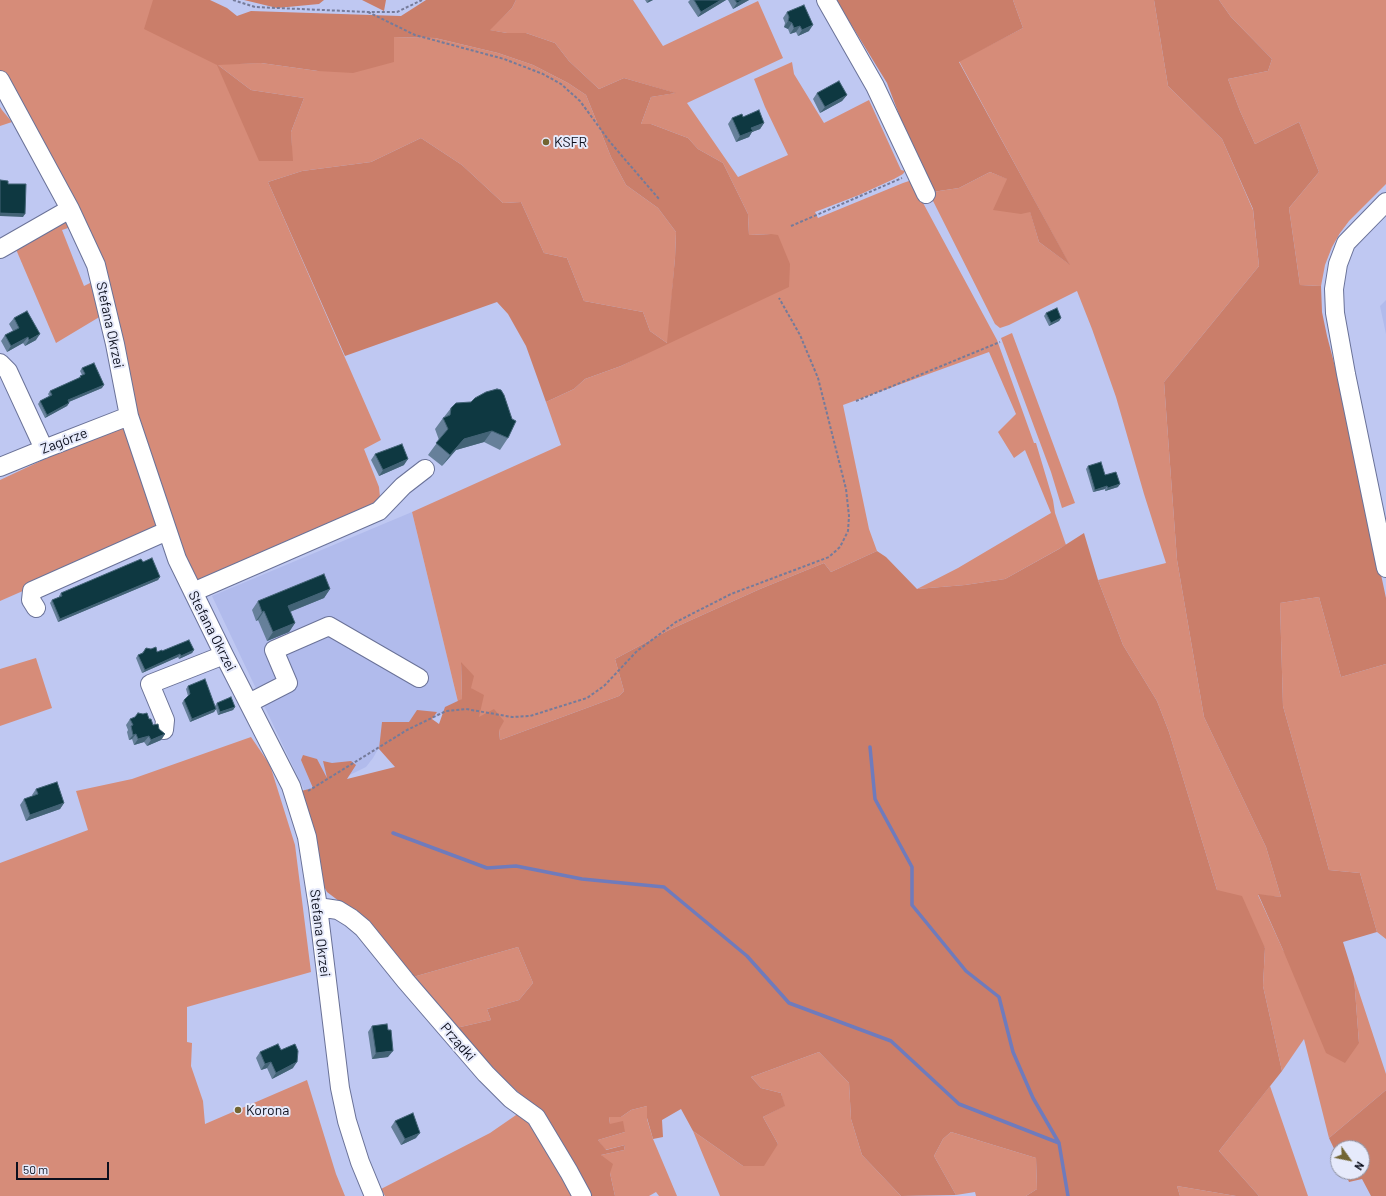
<!DOCTYPE html>
<html>
<head>
<meta charset="utf-8">
<style>
	body { margin:0 }
	#map { position:relative; width:1386px; height:1196px; overflow:hidden; background:#bfc8f2; font-family:Barlow,sans-serif }
	canvas { display:block }
	.north { position:absolute; left:1330px; top:1140px; width:40px; height:40px; box-sizing:border-box; background:#e6eafb; border:1px solid #8f93a3; border-radius:50%; rotate:123deg; font-size:11px; font-weight:700; line-height:16px; text-align:center; color:#0d101e }
	.north::after { content:''; display:block; margin:auto; width:14px; height:18px; background:#726532; clip-path:polygon(50% 0,100% 100%,50% 72%,0 100%) }
	.scale { position:absolute; left:16px; top:1162px; width:93px; height:18px; box-sizing:border-box; border:2px solid #0d101e; border-top:0; padding-left:5px; font-size:12px; line-height:14px; white-space:nowrap; color:#0d101e; -webkit-text-stroke:3px #e6eafb; paint-order:stroke }
</style>
</head>
<body>
<div id="map">
<canvas width="1386" height="1196"></canvas>
<div class="north">N</div>
<div class="scale">50 m</div>
</div>
<script>
const ctx = document.querySelector('canvas').getContext('2d');
ctx.lineJoin = 'round';
function fillPath(path, color) { ctx.fillStyle = color; ctx.fill(path, 'evenodd'); }
const poly = rows => new Path2D(rows.map(r => 'M' + r).join(''));
function stroke(path, color, width, dash) { ctx.strokeStyle = color; ctx.lineWidth = width; ctx.lineCap = dash ? 'butt' : 'round'; ctx.setLineDash(dash || []); ctx.stroke(path); }
function drawText(font, color, halo, rows, align = 'center') {
  ctx.font = font + ' Barlow,sans-serif'; ctx.lineWidth = 4; ctx.setLineDash([]); ctx.textBaseline = 'middle'; ctx.strokeStyle = halo; ctx.fillStyle = color; for (const [text, x, y, turn = 0] of rows) {
    ctx.save(); ctx.translate(x, y); ctx.rotate((+turn || 0) * Math.PI / 180); ctx.textAlign = isNaN(turn) ? turn : align; if (halo) ctx.strokeText(text, 0, 0); ctx.fillText(text, 0, 0); ctx.restore();
  }
}
const built = poly([
	[1386,300,1386,334,1380,306],
	[412,512,459,706,382,742,373,758,366,767,307,796,212,596]
]);
const green = poly([
	[0,0,181,0,217,64,261,63,318,71,394,37,435,38,498,53,533,65,568,83,586,95,611,157,626,185,658,208,676,232,675,258,668,343,771,234,749,235,748,214,723,163,698,149,688,138,651,124,641,124,651,97,675,93,624,78,599,89,569,61,555,43,526,33,507,33,489,30,512,8,516,0,633,0,663,46,758,1,783,58,687,103,738,177,788,155,765,107,754,79,792,62,794,74,824,123,869,100,901,170,905,171,903,174,894,179,859,195,815,212,818,218,903,183,909,181,915,188,997,340,1034,443,1036,443,1053,500,1055,513,1066,545,1005,579,965,585,917,589,958,568,1051,513,1025,450,1014,458,998,432,1016,414,989,352,843,405,869,529,877,551,831,572,824,563,760,589,669,630,615,659,624,691,619,696,500,740,499,730,479,717,471,688,461,663,462,699,459,706,412,512,561,445,546,402,574,389,585,379,621,366,667,343,650,331,643,312,584,301,567,258,544,253,521,202,503,203,462,165,421,138,371,162,302,171,268,182,381,440,364,449,379,487,380,497,374,509,197,583,164,522,96,265,0,80],
	[218,65,251,90,304,98,291,132,292,160],
	[1013,0,1154,0,1168,86,1222,139,1253,210,1259,266,1164,382,1177,560,1204,717,1266,847,1281,897,1258,895,1283,950,1359,1043,1354,977,1386,1074,1386,1090,1329,1138,1304,1039,1282,1071,1263,986,1265,948,1217,890,1169,732,1157,701,1123,645,1098,580,1166,563,1144,494,1116,397,1092,329,1077,291,1009,325,1000,328,995,324,929,193,939,191,959,188,990,172,1008,179,1030,211,1039,242,1069,264,959,61,1023,28],
	[1219,0,1386,0,1386,184,1349,221,1340,233,1332,247,1325,265,1321,286,1300,285,1289,208,1319,172,1299,122,1255,144,1240,111,1228,79,1268,71,1272,59,1231,17],
	[0,107,2,110,12,122,0,126],
	[61,219,68,221,71,227,62,230,84,286,92,282,101,316,56,343,15,247],
	[1012,333,1075,503,1062,508,1051,472,1001,338],
	[126,421,162,530,0,601,0,480],
	[1319,597,1341,677,1386,664,1386,939,1377,932,1360,873,1329,870,1283,706,1280,603],
	[36,658,52,708,0,726,0,669],
	[251,737,270,765,295,845,311,972,187,1007,187,1042,192,1043,191,1066,203,1101,205,1124,307,1080,336,1174,345,1196,0,1196,0,863,88,830,76,791,132,779],
	[518,947,533,983,519,1000,487,1009,491,1020,456,1028,413,977],
	[819,1052,849,1083,851,1119,862,1155,901,1196,720,1196,693,1131,743,1166,778,1144,763,1117,784,1106,781,1093,761,1088,751,1077],
	[1270,1086,1308,1196,1259,1196,1219,1151],
	[647,1106,647,1119,653,1139,677,1196,659,1196,656,1192,649,1196,615,1196,610,1173,601,1155,624,1150,625,1145,605,1150,598,1140,625,1132,610,1124,609,1117,621,1117,631,1110],
	[519,1113,538,1134,576,1196,385,1196,381,1189,490,1133],
	[951,1132,1036,1158,1037,1189,1026,1196,976,1196,975,1192,956,1195,934,1156,943,1139],
	[1177,1186,1236,1196,1180,1196]
]);
const forest = poly([
	[153,0,210,0,227,8,237,16,251,11,401,16,426,0,516,0,512,8,490,30,507,33,526,33,555,43,569,61,599,89,624,78,676,93,651,97,641,124,651,124,688,138,698,149,723,163,748,214,749,235,771,234,778,235,790,264,789,287,621,366,585,379,574,389,546,402,526,346,508,314,497,302,345,356,268,182,302,171,371,162,421,138,462,165,503,203,521,202,544,253,567,258,584,301,643,312,650,331,667,343,675,258,676,232,658,208,626,185,611,157,586,95,568,83,533,65,498,53,435,38,394,37,394,62,353,73,318,71,261,63,218,65,251,90,304,98,291,132,293,161,259,161,217,65,144,29],
	[244,0,324,0,319,4,277,8],
	[362,0,386,0,384,11],
	[836,0,1013,0,1023,28,959,62,1070,265,1039,242,1030,212,1021,214,993,210,1007,179,990,172,959,188,939,191,929,193,887,83],
	[1154,0,1219,0,1231,17,1272,59,1268,71,1228,79,1240,111,1255,144,1299,122,1319,172,1289,208,1300,285,1321,286,1322,312,1327,336,1344,401,1386,598,1386,664,1341,677,1319,597,1280,603,1283,706,1329,870,1360,873,1377,932,1343,942,1354,977,1359,1043,1345,1063,1326,1053,1283,950,1258,894,1281,897,1266,847,1204,717,1177,560,1164,382,1259,266,1253,209,1222,139,1168,86],
	[1084,533,1098,580,1123,645,1157,701,1169,732,1217,890,1242,896,1265,948,1263,986,1282,1071,1219,1151,1259,1196,1236,1196,1177,1186,1180,1196,1026,1196,1037,1189,1036,1158,951,1132,943,1139,934,1156,956,1195,901,1196,862,1155,851,1119,849,1083,819,1052,751,1077,761,1088,781,1093,785,1106,763,1117,778,1144,764,1166,743,1166,693,1131,681,1109,662,1120,663,1137,653,1139,647,1118,647,1106,631,1110,621,1117,609,1117,610,1124,623,1121,625,1132,598,1140,606,1150,625,1145,624,1150,601,1155,613,1164,610,1173,615,1196,588,1196,547,1119,504,1079,456,1028,491,1020,487,1009,519,1000,533,983,518,947,413,977,360,917,327,892,321,881,301,791,313,788,301,760,303,755,317,759,327,778,323,761,332,763,351,761,356,765,347,779,395,767,379,749,382,722,409,722,417,710,437,712,432,719,439,724,445,707,462,699,461,662,474,676,471,688,484,695,479,717,494,709,504,721,499,730,500,740,619,696,624,691,615,659,669,630,760,589,824,563,831,572,877,551,886,557,917,589,965,585,1005,579,1059,549],
	[1386,1090,1386,1196,1371,1196,1362,1179,1349,1182,1345,1172,1362,1172,1362,1148,1338,1148,1338,1157,1329,1138]
]);
const stream = poly([
	[870,747,875,799,912,867,912,905,966,971,999,997,1013,1052,1033,1098,1059,1143],
	[393,833,487,868,516,866,582,879,664,887,747,956,789,1003,891,1041,959,1104,1059,1143,1068,1196]
]);
const path = poly([
	[233,0,255,7,368,12,397,12,422,0],
	[368,12,415,35,504,59,543,74,561,84,580,101,610,142,659,199],
	[791,226,902,178],
	[856,401,1000,342],
	[308,791,407,730,446,711,466,709,512,717,530,716,587,698,604,686,637,651,676,622,731,594,829,557,840,547,848,531,849,516,846,489,818,378,800,335,779,298]
]);
const minor = poly([
	[826,0,875,86,926,194],
	[0,80,70,209,96,265,115,344,129,416,177,559,224,655,291,786,307,837,318,907,340,1088,347,1121,360,1162,374,1196],
	[1386,202,1346,243,1338,264,1334,289,1335,313,1346,374,1386,568],
	[0,249,70,209],
	[0,363,8,371,44,449],
	[0,467,44,449,129,416],
	[193,592,379,511,403,486,425,469],
	[36,608,31,600,32,591,167,531],
	[249,703,288,683,274,650,329,626,419,678],
	[164,730,165,720,150,684,224,655],
	[318,907,338,910,351,918,363,928,405,980,486,1074,511,1099,536,1117,569,1172,582,1196]
]);
const wall = poly([
	[645,0,653,0,647,3],
	[690,0,726,0,698,17,688,2],
	[728,0,749,0,733,9],
	[787,12,809,31,798,36,796,32,790,34,788,29,784,27,785,23,783,18],
	[817,93,847,95,842,101,820,113,813,99],
	[743,117,764,123,760,129,752,132,749,137,736,142,728,124,732,118],
	[1046,313,1061,318,1059,321,1049,326,1044,316],
	[14,318,36,340,25,346,23,343,7,352,1,341,5,335,13,331,9,324],
	[82,368,102,388,69,402,69,403,67,406,45,418,38,404,40,401,49,396,48,394,50,391,79,378,80,376,82,375,80,371],
	[451,408,508,438,500,450,484,442,456,450,442,466,428,455,439,440,435,429,443,418,444,417],
	[375,454,404,465,379,476,371,460],
	[1088,466,1105,475,1118,487,1105,491,1105,489,1093,492,1086,469],
	[143,562,160,577,158,580,58,622,50,603,52,600,59,597,59,596,61,593],
	[330,589,324,598,290,612,295,623,289,632,267,641,258,620,256,621,252,610,258,601],
	[146,648,157,652,194,650,192,653,179,659,178,657,142,673,136,658,138,655,142,653],
	[188,686,215,706,217,703,235,707,233,710,218,715,216,709,214,712,190,722,182,703,184,700,188,696,186,689],
	[130,719,149,719,153,725,165,734,161,740,147,746,144,742,134,745,132,739,129,740,127,732,128,730,126,725],
	[36,789,64,803,60,809,26,821,20,805,24,799,33,796,32,795],
	[372,1026,388,1057,372,1059,368,1032],
	[281,1050,293,1068,272,1079,267,1068,261,1070,256,1058,260,1052],
	[395,1121,416,1138,401,1145,391,1127]
]);
const shadedWall = poly([
	[649,0,653,0,647,3],
	[721,0,726,0,698,17,701,12],
	[743,0,749,0,733,9,737,3],
	[788,21,792,23,788,29,784,27],
	[813,25,809,31,798,36,802,30],
	[800,26,796,32,790,34,794,28],
	[847,95,842,101,820,113,825,107],
	[764,123,760,129,752,132,749,137,736,142,740,136,751,128],
	[0,213,25,214,23,217,0,216],
	[1061,318,1059,321,1049,326,1051,323],
	[40,334,36,340,25,346,29,340],
	[28,337,23,343,7,352,11,346],
	[104,385,102,388,66,403,68,400],
	[69,403,67,406,45,418,47,415],
	[492,431,484,442,456,450,442,466,450,455,464,439],
	[408,459,404,465,379,476,383,470],
	[1120,484,1118,487,1105,491,1108,488],
	[1107,486,1105,489,1093,492,1095,490],
	[160,577,158,580,58,622,60,619],
	[330,589,324,598,282,615,288,606],
	[264,611,258,620,256,621,262,612],
	[295,623,289,632,267,641,273,632],
	[194,650,192,653,179,659,181,656],
	[180,654,178,657,142,673,145,670],
	[235,707,233,710,218,715,220,712],
	[216,709,214,712,190,722,192,719],
	[136,734,132,739,129,740,133,735],
	[165,734,161,740,147,746,151,740],
	[149,736,144,742,134,745,138,739],
	[64,803,60,809,26,821,30,815],
	[393,1051,388,1057,372,1059,376,1053],
	[271,1062,267,1068,261,1070,265,1064],
	[297,1062,293,1068,272,1079,276,1073],
	[420,1133,416,1138,401,1145,405,1139]
]);
const building = poly([
	[694,0,721,0,701,12,694,0],
	[735,0,743,0,737,3,735,0],
	[804,5,813,25,802,30,800,26,794,28,792,23,788,21,789,17,787,12,804,5],
	[839,81,847,95,825,107,817,93,839,81],
	[759,110,764,123,751,128,753,131,740,136,732,118,742,114,743,117,759,110],
	[0,180,8,181,8,184,26,184,25,214,0,213,0,180],
	[1057,308,1061,318,1051,323,1046,313,1057,308],
	[27,311,40,334,29,340,28,337,11,346,5,335,19,328,14,318,27,311],
	[94,363,104,385,68,400,69,403,47,415,40,401,52,395,50,391,81,377,80,376,85,374,82,368,94,363],
	[497,389,501,390,504,395,512,419,516,421,508,438,492,431,464,439,450,455,436,443,448,429,443,418,450,415,451,408,456,403,471,402,475,398,486,392,497,389],
	[402,444,408,459,383,470,375,454,402,444],
	[1101,462,1105,475,1116,472,1120,484,1108,488,1107,486,1095,490,1088,466,1101,462],
	[152,558,160,577,60,619,52,600,62,596,61,593,141,559,143,562,152,558],
	[324,574,330,589,288,606,295,623,273,632,264,611,262,612,258,601,324,574],
	[189,640,194,650,181,656,180,654,145,670,138,655,143,653,146,648,151,649,156,647,157,652,162,650,162,651,189,640],
	[205,679,216,709,192,719,184,700,190,694,188,686,205,679],
	[231,697,235,707,220,712,217,703,231,697],
	[138,713,143,714,147,713,149,719,151,719,153,725,158,724,159,729,165,734,151,740,149,736,138,739,136,734,133,735,131,726,133,725,130,719,135,717,138,713],
	[57,782,64,803,30,815,24,799,38,794,36,789,57,782],
	[387,1024,388,1030,391,1030,393,1051,376,1053,372,1026,387,1024],
	[278,1044,281,1050,295,1044,298,1051,297,1062,276,1073,271,1062,265,1064,260,1052,278,1044],
	[413,1113,420,1133,405,1139,395,1121,413,1113]
]);
const markers = [
	[546,142,4,"#726532"],
	[238,1110,4,"#726532"]
];
const poiNames = [
	["KSFR",554,142],
	["Korona",246,1110]
];
const streetNames = [
	["Stefana Okrzei",110,325,78],
	["Zagórze",64,441,-21],
	["Stefana Okrzei",212,631,63],
	["Stefana Okrzei",320,933,83],
	["Prządki",458,1042,49]
];
fillPath(built, '#b1bbec');
fillPath(green, '#d68c79');
fillPath(forest, '#ca7e6a');
stroke(stream, '#6f7bbc', 3.5);
stroke(minor, '#6a7298', 20);
stroke(path, '#757b9a', 2, [3, 2]);
stroke(minor, '#fff', 18);
fillPath(wall, '#66809a');
fillPath(shadedWall, '#436376');
fillPath(building, '#0e3841');
stroke(building, '#436376', 1);
for (const [x, y, r, color] of markers) { const dot = new Path2D(); dot.arc(x, y, r, 0, 2 * Math.PI); ctx.fillStyle = color; ctx.fill(dot); stroke(dot, '#e6eafb', 1.5); }
drawText('14px', '#0d101e', '#e6eafb', poiNames, 'left');
drawText('14px', '#0d101e', '#e6eafb', streetNames);
</script>
</body>
</html>
